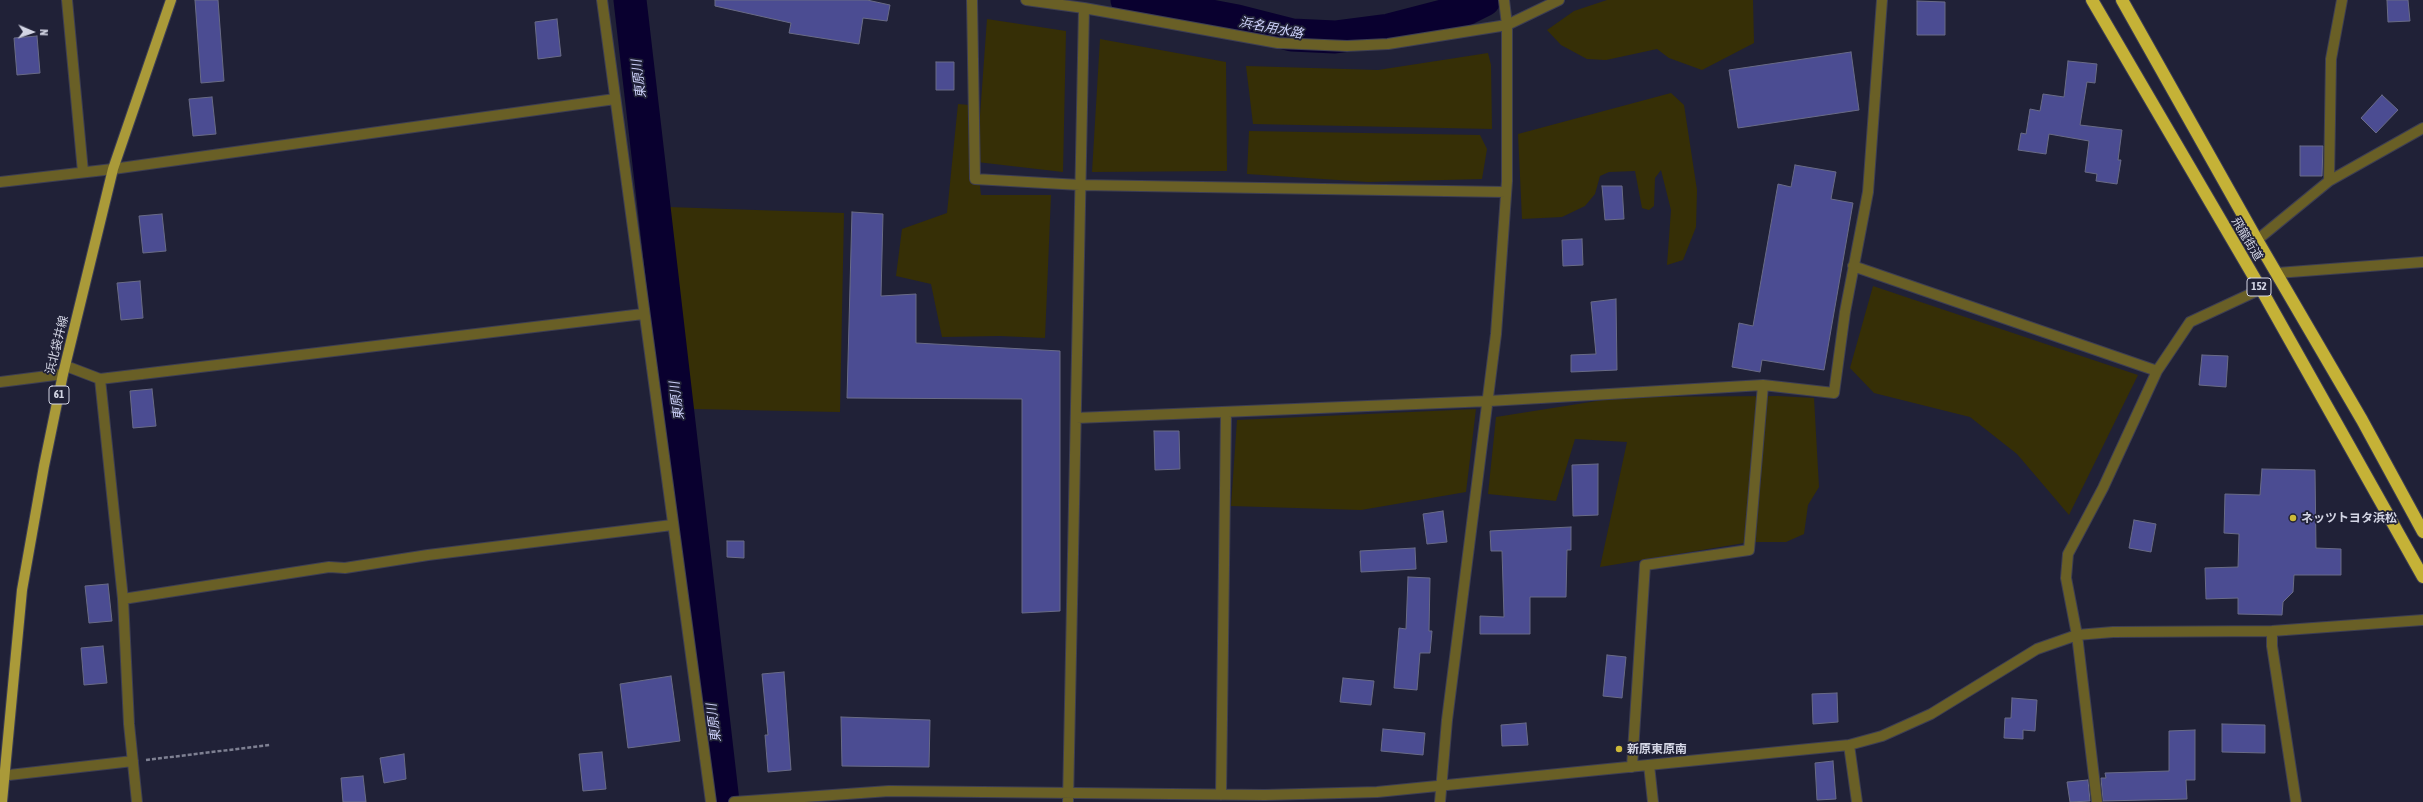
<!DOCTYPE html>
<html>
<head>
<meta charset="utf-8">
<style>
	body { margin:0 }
	#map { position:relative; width:2423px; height:802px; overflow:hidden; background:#202137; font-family:"Asap Condensed",sans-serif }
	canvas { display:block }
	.north { position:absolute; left:12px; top:12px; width:40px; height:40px; -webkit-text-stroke:3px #202137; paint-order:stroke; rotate:92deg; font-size:11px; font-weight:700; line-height:16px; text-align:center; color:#d4d6e5 }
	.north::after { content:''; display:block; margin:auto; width:14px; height:18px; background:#d4d6e5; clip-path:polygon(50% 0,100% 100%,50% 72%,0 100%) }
</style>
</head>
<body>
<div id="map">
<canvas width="2423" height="802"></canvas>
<div class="north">N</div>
</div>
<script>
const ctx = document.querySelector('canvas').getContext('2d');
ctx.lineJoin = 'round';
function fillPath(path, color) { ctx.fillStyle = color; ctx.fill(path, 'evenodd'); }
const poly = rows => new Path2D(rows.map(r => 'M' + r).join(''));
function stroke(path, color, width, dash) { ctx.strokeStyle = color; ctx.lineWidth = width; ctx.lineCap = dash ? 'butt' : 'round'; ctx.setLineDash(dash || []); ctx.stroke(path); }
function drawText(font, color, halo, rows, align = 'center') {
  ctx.font = font + ' "Asap Condensed","Noto Sans JP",sans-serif'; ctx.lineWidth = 3.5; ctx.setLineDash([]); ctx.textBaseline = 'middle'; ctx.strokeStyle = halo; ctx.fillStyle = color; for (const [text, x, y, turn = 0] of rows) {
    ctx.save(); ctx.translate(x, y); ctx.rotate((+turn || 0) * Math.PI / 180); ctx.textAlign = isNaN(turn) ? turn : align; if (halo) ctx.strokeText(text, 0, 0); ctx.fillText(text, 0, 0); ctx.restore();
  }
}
const green = poly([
	[1607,0,1753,0,1754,43,1702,70,1669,58,1657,49,1606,60,1587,59,1561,45,1547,30,1574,11],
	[987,19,1066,31,1063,172,977,162,981,195,1051,195,1045,338,1000,336,942,337,931,284,896,276,902,229,947,213,958,104,969,105,977,157],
	[1100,39,1226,62,1227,171,1092,172],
	[1488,53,1491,65,1492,129,1253,124,1246,66,1378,70],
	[1671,93,1684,105,1697,190,1696,227,1683,260,1667,265,1671,210,1661,170,1655,178,1654,206,1649,210,1642,208,1635,171,1609,172,1600,176,1595,194,1585,206,1562,217,1522,219,1518,134],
	[1249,131,1480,135,1487,149,1482,179,1368,182,1247,174],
	[668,207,844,213,840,412,692,409],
	[1873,286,2138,375,2069,515,2017,454,1970,417,1874,393,1850,368],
	[1778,396,1814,398,1819,487,1808,505,1804,534,1786,542,1750,542,1600,567,1627,442,1575,439,1556,501,1488,494,1496,417,1622,397],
	[1476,409,1466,492,1361,510,1231,506,1237,420]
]);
const river = poly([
	[630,0,723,802],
	[1127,0,1237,21,1292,35,1335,37,1389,30,1462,11,1484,0]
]);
const building = poly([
	[195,0,218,0,224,81,201,83,195,0],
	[715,0,867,0,890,5,887,21,863,18,859,44,789,33,791,23,715,6,715,0],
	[2387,0,2408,0,2410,21,2388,22,2387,0],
	[1917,1,1945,2,1945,35,1917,35,1917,1],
	[557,19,561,56,538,59,535,22,557,19],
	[37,36,40,73,17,75,14,38,37,36],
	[1851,52,1859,110,1738,128,1729,70,1851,52],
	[2068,61,2097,64,2095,83,2087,82,2080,125,2122,130,2118,160,2121,160,2117,184,2096,181,2097,174,2085,172,2089,141,2049,134,2046,154,2018,150,2021,133,2026,134,2030,109,2040,111,2043,94,2064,97,2068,61],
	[936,62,954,62,954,90,936,90,936,62],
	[2382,95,2398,110,2376,133,2361,118,2382,95],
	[212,97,216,134,193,136,189,99,212,97],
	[2300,146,2323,146,2322,176,2300,176,2300,146],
	[1795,165,1836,172,1831,199,1853,203,1824,370,1762,360,1760,372,1732,367,1739,323,1753,326,1778,184,1791,187,1795,165],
	[1602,186,1622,186,1624,219,1605,220,1602,186],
	[852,212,883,214,881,296,916,294,916,343,1060,351,1060,611,1022,613,1022,399,847,398,852,212],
	[162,214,166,251,143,253,139,216,162,214],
	[1582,239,1583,265,1563,266,1562,240,1582,239],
	[140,281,143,318,121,320,117,283,140,281],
	[1616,299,1617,370,1571,372,1571,355,1596,354,1591,302,1616,299],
	[2202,355,2228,356,2226,387,2199,385,2202,355],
	[152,389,156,426,133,428,130,391,152,389],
	[1154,431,1179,431,1180,469,1155,470,1154,431],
	[1598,464,1598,515,1573,516,1572,465,1598,464],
	[2262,469,2315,470,2316,548,2341,549,2341,575,2294,575,2293,592,2283,602,2282,615,2238,614,2238,598,2206,599,2205,568,2238,567,2239,534,2224,533,2225,494,2260,495,2262,469],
	[1443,511,1447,542,1427,544,1423,514,1443,511],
	[2134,520,2156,524,2151,552,2129,548,2134,520],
	[1571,527,1571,550,1567,550,1566,597,1530,597,1530,634,1480,634,1480,616,1504,617,1502,551,1491,551,1490,531,1571,527],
	[727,541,744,541,744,558,727,557,727,541],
	[1415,548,1416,569,1361,572,1360,551,1415,548],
	[1408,577,1430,578,1429,631,1432,631,1430,653,1420,653,1417,690,1394,688,1399,628,1406,629,1408,577],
	[108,584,112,621,89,623,85,586,108,584],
	[103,646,107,683,84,685,81,648,103,646],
	[1607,655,1626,657,1622,698,1603,696,1607,655],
	[784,672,791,770,768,772,765,735,768,735,762,674,784,672],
	[671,676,680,741,628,748,620,684,671,676],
	[1343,678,1374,681,1371,705,1340,702,1343,678],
	[1837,693,1838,722,1813,724,1812,694,1837,693],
	[2012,698,2037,700,2035,731,2023,730,2023,739,2004,738,2005,718,2011,718,2012,698],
	[841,717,930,720,929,767,842,766,841,717],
	[1526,723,1528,745,1502,746,1501,725,1526,723],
	[2222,724,2265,725,2265,753,2222,752,2222,724],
	[1383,729,1425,733,1423,755,1381,751,1383,729],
	[2195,730,2195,780,2186,780,2187,799,2103,801,2101,778,2106,778,2105,773,2169,771,2169,731,2195,730],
	[602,752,606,789,583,791,579,754,602,752],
	[404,754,406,779,384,783,380,758,404,754],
	[1833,761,1836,799,1817,800,1815,763,1833,761],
	[363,776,366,802,343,802,341,778,363,776],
	[2088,780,2090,801,2070,802,2067,782,2088,780]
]);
const path = poly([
	[146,760,270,745]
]);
const minor = poly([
	[67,0,83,172],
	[602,0,711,802],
	[972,0,975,179,1080,185,1506,192],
	[1026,0,1084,8,1278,43,1347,46,1388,44,1507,25,1559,0],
	[2329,181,2331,59,2342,0],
	[0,182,113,169,615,99],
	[2257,240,2329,181,2423,128],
	[1853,266,2157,371],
	[2277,273,2423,262],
	[66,366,100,379,643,314],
	[100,379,123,599,129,724,137,802],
	[0,382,63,374],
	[1076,418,1489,401,1763,385,1834,393,1845,312,1868,192,1882,0],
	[123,599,329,567,345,568,428,555,672,525],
	[2272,631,2272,646,2296,802],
	[1849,745,1857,802],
	[1649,765,1653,802],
	[1632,767,1645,565,1749,550,1763,385],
	[0,776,133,761],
	[1221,795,1226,412],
	[734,802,889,791,1265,795,1377,792,1849,745,1882,736,1931,714,2037,649,2077,635,2113,632,2272,631,2423,620],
	[1068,802,1084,8],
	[1440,802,1447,720,1496,334,1507,181,1507,25,1504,0],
	[2097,802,2077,635,2066,578,2068,554,2103,488,2157,371,2190,322,2261,289]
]);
const major = poly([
	[2,802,22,590,44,466,63,374,113,169,171,0]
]);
const highway = poly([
	[2092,0,2261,289,2423,577],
	[2122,0,2257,240,2362,420,2423,532]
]);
const markers = [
	[2293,518,4,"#cdb938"],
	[1619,749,4,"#cdb938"]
];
const shields = [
	[2259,287,24],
	[59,395,20]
];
const shieldNames = [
	["152",2259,287],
	["61",59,395]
];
const streetNames = [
	["飛龍街道",2247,239,59],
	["浜北袋井線",57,345,-76]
];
const poiNames = [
	["ネッツトヨタ浜松",2301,518],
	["新原東原南",1627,749]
];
const waterNames = [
	["浜名用水路",1271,28,11],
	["東原川",639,79,-97],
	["東原川",677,401,-97],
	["東原川",714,723,-97]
];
fillPath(green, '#362f06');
stroke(river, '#09002f', 33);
fillPath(building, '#4b4c92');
stroke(building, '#696b86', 1);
stroke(minor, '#3d3e53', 12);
stroke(major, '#3d3e53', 12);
stroke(highway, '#3d3e53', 14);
stroke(path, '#7e8092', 2.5, [4, 2]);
stroke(minor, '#695f26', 10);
stroke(major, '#aa9a39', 10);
stroke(highway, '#c5b237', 12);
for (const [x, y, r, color] of markers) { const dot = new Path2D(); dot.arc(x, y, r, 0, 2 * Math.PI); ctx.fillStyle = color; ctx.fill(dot); stroke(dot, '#202137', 1.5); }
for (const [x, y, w] of shields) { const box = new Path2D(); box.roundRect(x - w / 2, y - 9, w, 18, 3); ctx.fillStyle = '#202137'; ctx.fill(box); stroke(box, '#d4d6e5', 1); }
drawText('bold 11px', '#d4d6e5', null, shieldNames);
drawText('12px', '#d4d6e5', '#202137', streetNames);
drawText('bold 12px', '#d4d6e5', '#202137', poiNames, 'left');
drawText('italic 13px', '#cbcff8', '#202137', waterNames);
</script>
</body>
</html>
